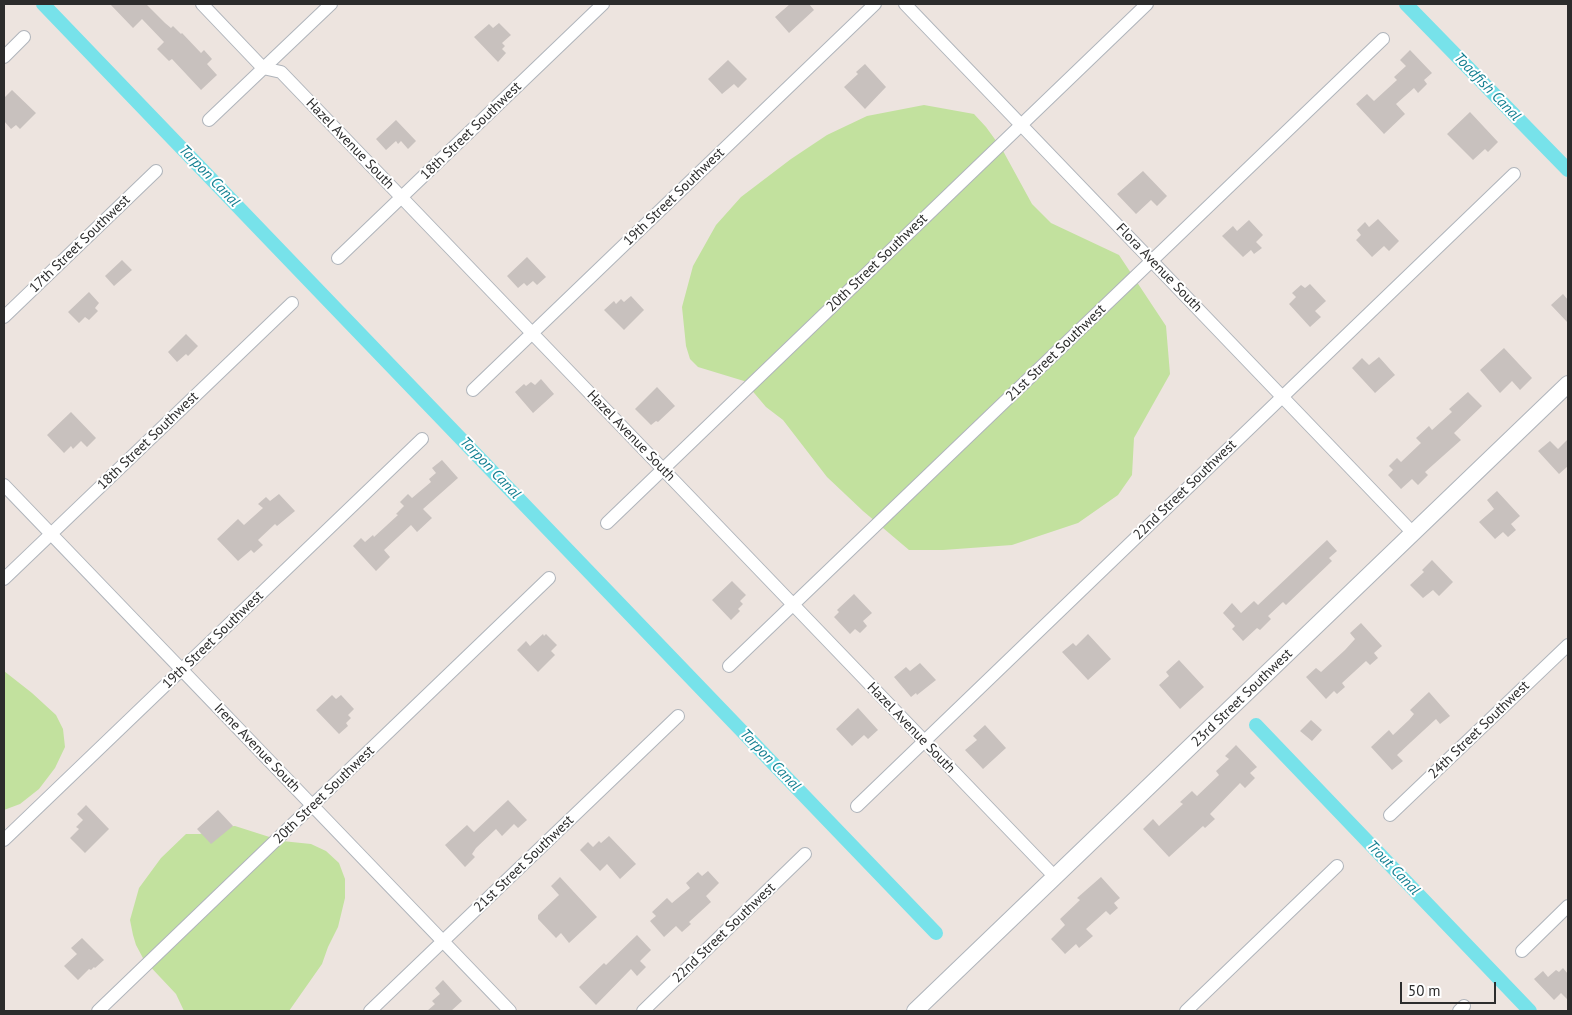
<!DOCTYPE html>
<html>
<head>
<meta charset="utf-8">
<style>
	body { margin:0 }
	#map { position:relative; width:1572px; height:1015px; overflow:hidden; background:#ede4df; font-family:"PT Sans",sans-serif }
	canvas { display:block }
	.frame { position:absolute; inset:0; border:5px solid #2c2c2c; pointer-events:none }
	.scale { position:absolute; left:1400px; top:982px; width:96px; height:22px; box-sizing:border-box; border:2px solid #2c2c2c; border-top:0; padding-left:6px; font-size:15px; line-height:18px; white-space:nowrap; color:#2c2c2c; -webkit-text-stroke:4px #fff; paint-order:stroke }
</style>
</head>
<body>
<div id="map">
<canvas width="1572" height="1015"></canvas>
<div class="frame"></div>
<div class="scale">50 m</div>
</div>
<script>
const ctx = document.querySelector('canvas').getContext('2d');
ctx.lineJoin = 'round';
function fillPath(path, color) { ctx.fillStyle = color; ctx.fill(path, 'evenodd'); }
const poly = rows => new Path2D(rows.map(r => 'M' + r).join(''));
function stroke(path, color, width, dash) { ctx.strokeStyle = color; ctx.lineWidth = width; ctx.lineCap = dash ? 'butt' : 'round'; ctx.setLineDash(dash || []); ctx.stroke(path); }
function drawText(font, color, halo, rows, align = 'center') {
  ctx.font = font + ' "PT Sans",sans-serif'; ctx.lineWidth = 4; ctx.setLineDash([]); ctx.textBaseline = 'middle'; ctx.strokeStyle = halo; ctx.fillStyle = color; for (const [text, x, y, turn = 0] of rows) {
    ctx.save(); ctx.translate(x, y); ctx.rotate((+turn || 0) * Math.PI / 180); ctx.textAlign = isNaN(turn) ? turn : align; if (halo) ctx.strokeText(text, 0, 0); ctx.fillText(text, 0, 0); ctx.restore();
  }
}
const green = poly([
	[924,105,974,114,986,127,1002,149,1032,204,1051,223,1119,255,1166,326,1170,374,1134,438,1132,475,1118,495,1078,523,1012,545,943,550,909,550,863,511,827,477,783,420,766,407,744,381,698,367,690,359,686,346,682,307,693,266,716,225,741,197,791,159,827,135,867,116],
	[4,671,32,693,56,715,63,729,65,747,55,768,39,789,20,804,4,810],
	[235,826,282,841,311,844,326,851,339,863,345,879,345,898,338,927,328,947,322,964,289,1011,184,1011,176,994,144,960,136,945,133,935,130,920,139,888,161,858,186,834,200,834,218,827]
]);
const canal = poly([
	[43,4,936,933],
	[1406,4,1568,170],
	[1256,725,1530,1011]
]);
const building = poly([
	[110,4,146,4,165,23,171,28,173,26,181,34,182,33,201,53,204,50,212,59,207,64,217,75,201,90,172,59,169,61,157,49,164,42,142,19,133,28],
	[790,4,809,4,814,10,789,33,775,17],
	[499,23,511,35,502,43,505,46,502,49,506,53,498,62,474,37,489,24,493,28],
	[1410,50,1432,73,1424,80,1427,84,1418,93,1414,88,1396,104,1405,114,1384,134,1356,104,1367,94,1374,101,1397,80,1394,77,1406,66,1400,60],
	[728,60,747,79,738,88,734,84,722,94,708,79],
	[865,64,886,87,865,109,844,87,858,74,856,72],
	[12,90,36,113,20,129,16,125,11,129,4,121,4,98],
	[1470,112,1498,142,1488,152,1485,149,1473,160,1447,134],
	[396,120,416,141,408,149,401,141,398,144,396,141,386,150,376,139],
	[1143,171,1167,196,1157,206,1151,200,1136,214,1117,194],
	[1378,219,1399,241,1389,251,1384,246,1372,257,1356,240,1361,235,1357,230,1365,222,1369,227],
	[1249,220,1263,235,1256,242,1262,248,1254,254,1251,250,1243,257,1222,236,1233,226,1237,231],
	[527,257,546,277,537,285,533,281,527,286,524,283,518,288,507,276],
	[122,260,132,270,114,286,105,276],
	[1310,284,1326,301,1315,311,1321,317,1310,327,1289,304,1296,297,1292,293,1301,285,1305,288],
	[89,292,99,303,95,308,98,311,89,320,85,317,79,323,68,312],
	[1563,294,1568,300,1568,323,1551,305],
	[631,296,644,310,624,330,604,310,614,301,616,304,621,299,624,302],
	[186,334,198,346,188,356,186,354,177,362,168,352],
	[1504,348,1532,378,1520,390,1512,381,1500,393,1480,370],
	[1379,357,1395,375,1375,393,1352,368,1362,358,1369,365],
	[541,379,554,394,533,413,515,392,524,384,526,386,531,382,535,385],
	[657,387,675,406,658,422,656,421,651,425,635,409],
	[1468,392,1482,406,1454,433,1461,440,1425,472,1428,475,1418,485,1412,479,1401,489,1388,475,1393,470,1389,466,1397,458,1401,462,1421,443,1416,438,1429,426,1432,430,1452,412,1449,409],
	[71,412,96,438,87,447,81,441,73,449,71,446,64,453,47,435],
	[1568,439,1568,466,1559,474,1538,451,1550,441,1558,449],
	[442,460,458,478,423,509,432,518,417,532,411,525,384,550,390,557,376,571,353,546,361,538,365,542,373,535,374,537,398,515,396,514,404,506,400,502,408,494,412,498,431,482,429,479,436,473,432,468],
	[1497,491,1520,516,1511,524,1516,530,1508,537,1503,532,1495,539,1479,522,1494,509,1487,500],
	[279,494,295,511,277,526,275,524,258,540,263,545,254,553,251,550,238,561,217,539,238,519,244,525,263,508,258,504,266,497,270,501],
	[1327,540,1337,551,1329,558,1332,561,1286,605,1283,602,1268,616,1271,619,1260,630,1257,628,1243,641,1232,629,1235,626,1223,613,1232,603,1241,613,1254,601,1258,605],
	[1432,560,1453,582,1439,596,1433,590,1423,598,1410,585,1424,572,1422,570],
	[732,581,746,595,740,601,743,604,738,609,740,611,731,620,712,600],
	[854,594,872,613,863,621,867,626,860,633,855,629,850,634,834,617,839,612,837,610],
	[1361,623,1382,646,1374,653,1378,658,1370,665,1366,661,1342,683,1345,687,1337,694,1334,691,1326,699,1306,677,1316,668,1321,672,1345,650,1355,639,1350,633],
	[543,634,544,636,546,634,557,645,551,651,555,655,538,672,517,650,526,641,530,646],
	[1088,634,1111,659,1088,680,1062,652,1073,643,1076,646],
	[1179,660,1204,687,1180,709,1159,685,1169,676,1166,672],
	[920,663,936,680,917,695,916,693,911,697,894,677,906,667,910,671],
	[1429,692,1450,716,1440,724,1436,719,1411,742,1397,755,1403,761,1392,770,1371,747,1389,730,1393,735,1409,720,1414,714,1410,710],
	[332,695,336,699,341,695,354,709,348,715,351,718,346,723,348,726,339,734,316,710],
	[858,708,878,730,868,739,864,735,852,746,836,729],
	[1311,720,1322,730,1312,741,1300,731],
	[985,725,1006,748,983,769,965,750,977,740,973,736],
	[1236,745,1257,767,1250,773,1255,778,1245,788,1240,783,1210,814,1215,819,1205,828,1203,826,1169,857,1143,829,1153,819,1159,826,1183,804,1180,802,1192,791,1197,796,1219,775,1216,771,1229,759,1225,756],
	[508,800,527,820,518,828,514,824,502,836,496,829,476,848,472,854,475,857,465,867,445,845,467,825,474,832],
	[86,805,109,829,85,853,70,838,79,829,76,827,83,820,77,814],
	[218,810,233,826,211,844,197,829],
	[609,836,636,864,620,879,607,864,600,871,580,850,588,842,593,847,599,841,601,843],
	[708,871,719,883,706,896,711,902,689,922,691,924,682,932,676,926,664,937,650,921,656,916,652,912,667,898,672,903,690,888,686,883,698,872,702,876],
	[560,877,597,917,569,943,561,933,556,938,538,919,538,915,559,895,551,886],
	[1101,877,1120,898,1114,903,1118,908,1110,915,1106,911,1086,929,1093,936,1079,948,1076,944,1065,954,1051,939,1065,925,1060,919,1080,900,1077,898],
	[637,935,651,950,640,961,646,967,637,976,631,969,596,1005,579,987,604,963,606,965],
	[82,938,104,960,95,968,94,967,91,970,89,969,78,980,64,966,77,954,71,948],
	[1563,968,1568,974,1568,1000,1561,993,1554,1000,1534,979,1543,971,1548,977,1556,970,1559,972],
	[443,980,462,1001,451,1011,427,1011,435,1004,432,1001,440,994,435,988]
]);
const minor = poly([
	[202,4,263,68,281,72,1055,877],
	[905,4,1413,533],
	[4,57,24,37],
	[209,120,331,4],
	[338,258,603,4],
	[4,317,156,171],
	[473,390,875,4],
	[4,485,510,1011],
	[607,523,1147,4],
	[4,579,292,303],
	[729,666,1383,39],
	[857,806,1514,174],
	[1390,815,1568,645],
	[4,840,422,439],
	[1522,951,1568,906],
	[98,1011,549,578],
	[370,1011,678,716],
	[643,1011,805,854],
	[1186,1011,1337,866],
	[1459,1011,1464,1006]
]);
const tertiary = poly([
	[915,1011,1568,384]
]);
const streetNames = [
	["18th Street Southwest",471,131,-44],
	["Hazel Avenue South",350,144,46],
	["19th Street Southwest",674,197,-44],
	["17th Street Southwest",80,244,-44],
	["20th Street Southwest",877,263,-44],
	["Flora Avenue South",1159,268,46],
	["21st Street Southwest",1056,353,-44],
	["Hazel Avenue South",631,436,46],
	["18th Street Southwest",148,441,-44],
	["22nd Street Southwest",1185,490,-44],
	["19th Street Southwest",213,640,-44],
	["23rd Street Southwest",1242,698,-44],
	["Hazel Avenue South",911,728,46],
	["24th Street Southwest",1479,730,-44],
	["Irene Avenue South",257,748,46],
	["20th Street Southwest",324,795,-44],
	["21st Street Southwest",524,864,-44],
	["22nd Street Southwest",724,933,-44]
];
const waterNames = [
	["Toadfish Canal",1487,87,46],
	["Tarpon Canal",209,176,46],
	["Tarpon Canal",490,468,46],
	["Tarpon Canal",770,760,46],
	["Trout Canal",1393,868,46]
];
fillPath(green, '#c2e19e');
stroke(canal, '#77e2ea', 14);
fillPath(building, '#c8c1be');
stroke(minor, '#afb4bb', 14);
stroke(tertiary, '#afb4bb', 18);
stroke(minor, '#fff', 12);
stroke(tertiary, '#fff', 16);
drawText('14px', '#2c2c2c', '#fff', streetNames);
drawText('italic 15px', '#137f91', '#fff', waterNames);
</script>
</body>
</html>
